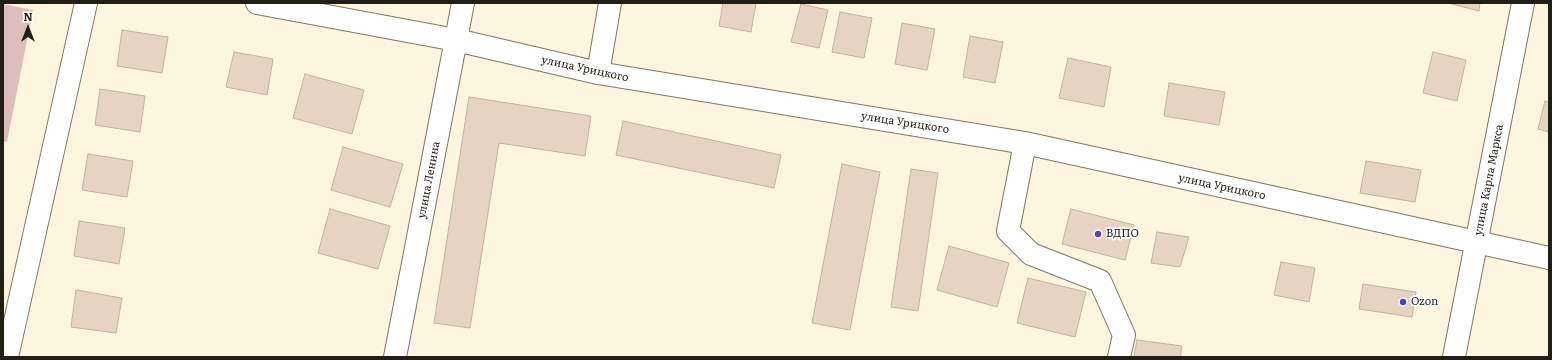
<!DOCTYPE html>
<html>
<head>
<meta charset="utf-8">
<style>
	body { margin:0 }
	#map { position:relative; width:1552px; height:360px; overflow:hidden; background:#fdf5df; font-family:Literata,serif }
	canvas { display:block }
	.frame { position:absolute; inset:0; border:4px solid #211e16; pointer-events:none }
	.north { position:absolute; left:8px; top:8px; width:40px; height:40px; -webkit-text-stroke:3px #fff; paint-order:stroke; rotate:0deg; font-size:11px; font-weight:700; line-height:16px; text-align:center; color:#211e16 }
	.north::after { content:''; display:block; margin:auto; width:14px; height:18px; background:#211e16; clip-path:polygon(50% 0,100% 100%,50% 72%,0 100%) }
</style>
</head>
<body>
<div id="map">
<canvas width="1552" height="360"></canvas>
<div class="frame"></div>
<div class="north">N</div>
</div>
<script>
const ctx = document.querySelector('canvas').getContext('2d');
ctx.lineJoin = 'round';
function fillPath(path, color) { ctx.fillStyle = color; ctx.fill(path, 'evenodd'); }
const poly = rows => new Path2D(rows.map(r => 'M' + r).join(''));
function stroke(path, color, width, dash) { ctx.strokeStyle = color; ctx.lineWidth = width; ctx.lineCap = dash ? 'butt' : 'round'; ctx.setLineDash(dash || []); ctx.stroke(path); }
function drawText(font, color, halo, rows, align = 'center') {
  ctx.font = font + ' Literata,serif'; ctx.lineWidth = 3.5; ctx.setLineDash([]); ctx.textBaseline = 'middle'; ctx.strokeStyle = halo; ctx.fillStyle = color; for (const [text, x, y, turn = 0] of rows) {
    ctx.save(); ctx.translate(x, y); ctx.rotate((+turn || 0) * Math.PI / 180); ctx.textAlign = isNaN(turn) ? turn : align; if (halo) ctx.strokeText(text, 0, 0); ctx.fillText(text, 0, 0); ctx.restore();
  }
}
const green = poly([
	[3,4,33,10,7,142,3,141]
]);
const building = poly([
	[723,3,756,3,751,32,719,26,723,3],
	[1448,3,1480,3,1479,11,1448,3],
	[801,4,828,10,819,48,791,42,801,4],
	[840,12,872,18,864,58,832,52,840,12],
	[902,23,935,29,927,70,895,64,902,23],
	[122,30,168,37,162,73,117,66,122,30],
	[970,36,1003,42,995,83,963,77,970,36],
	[234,52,273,59,267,95,226,87,234,52],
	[1433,52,1466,60,1457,101,1423,93,1433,52],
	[1068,58,1111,67,1104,107,1059,98,1068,58],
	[305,74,364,90,352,134,293,118,305,74],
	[1169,83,1225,92,1219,125,1164,116,1169,83],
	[100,89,145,96,140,132,95,125,100,89],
	[469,97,591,116,585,156,499,143,470,328,434,323,469,97],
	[1545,101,1549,102,1549,132,1538,129,1545,101],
	[623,121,781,155,774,188,616,155,623,121],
	[343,147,403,164,390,207,331,190,343,147],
	[88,154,133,161,127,197,82,190,88,154],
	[1366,161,1421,170,1415,202,1360,193,1366,161],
	[842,164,880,172,850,330,812,323,842,164],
	[911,169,938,173,918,311,891,307,911,169],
	[330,209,390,226,378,269,318,253,330,209],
	[1071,209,1134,225,1125,260,1062,244,1071,209],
	[79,221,125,228,119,264,74,256,79,221],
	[1157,232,1189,237,1180,267,1151,263,1157,232],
	[949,246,1009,263,997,307,937,290,949,246],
	[1281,262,1315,268,1309,302,1274,295,1281,262],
	[1028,278,1086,292,1075,337,1017,323,1028,278],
	[1363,284,1416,292,1412,317,1359,309,1363,284],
	[76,290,122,298,116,333,71,327,76,290],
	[1137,340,1182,346,1180,357,1134,357,1137,340]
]);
const minor = poly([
	[257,3,456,40,598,73,1025,143,1549,258],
	[598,73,610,3],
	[1025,143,1008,231,1031,254,1100,281,1124,335,1119,357],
	[7,357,86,3],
	[395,357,463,3],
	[1454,357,1523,3]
]);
const markers = [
	[1098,234,4,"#5043ba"],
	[1403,302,4,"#5043ba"]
];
const streetNames = [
	["улица Урицкого",585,69,12],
	["улица Урицкого",905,123,9],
	["улица Ленина",429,180,-79],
	["улица Карла Маркса",1489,180,-79],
	["улица Урицкого",1222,187,12]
];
const poiNames = [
	["ВДПО",1106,234],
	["Ozon",1411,302]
];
fillPath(green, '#ddbebb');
fillPath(building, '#e7d3c4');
stroke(building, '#c5b1a2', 1);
stroke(minor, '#7f7864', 24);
stroke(minor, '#fff', 22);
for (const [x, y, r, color] of markers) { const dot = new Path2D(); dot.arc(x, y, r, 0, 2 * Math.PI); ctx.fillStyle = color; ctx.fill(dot); stroke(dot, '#fff', 1.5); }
drawText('11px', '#211e16', '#fff', streetNames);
drawText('11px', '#211e16', '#fff', poiNames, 'left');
</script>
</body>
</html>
